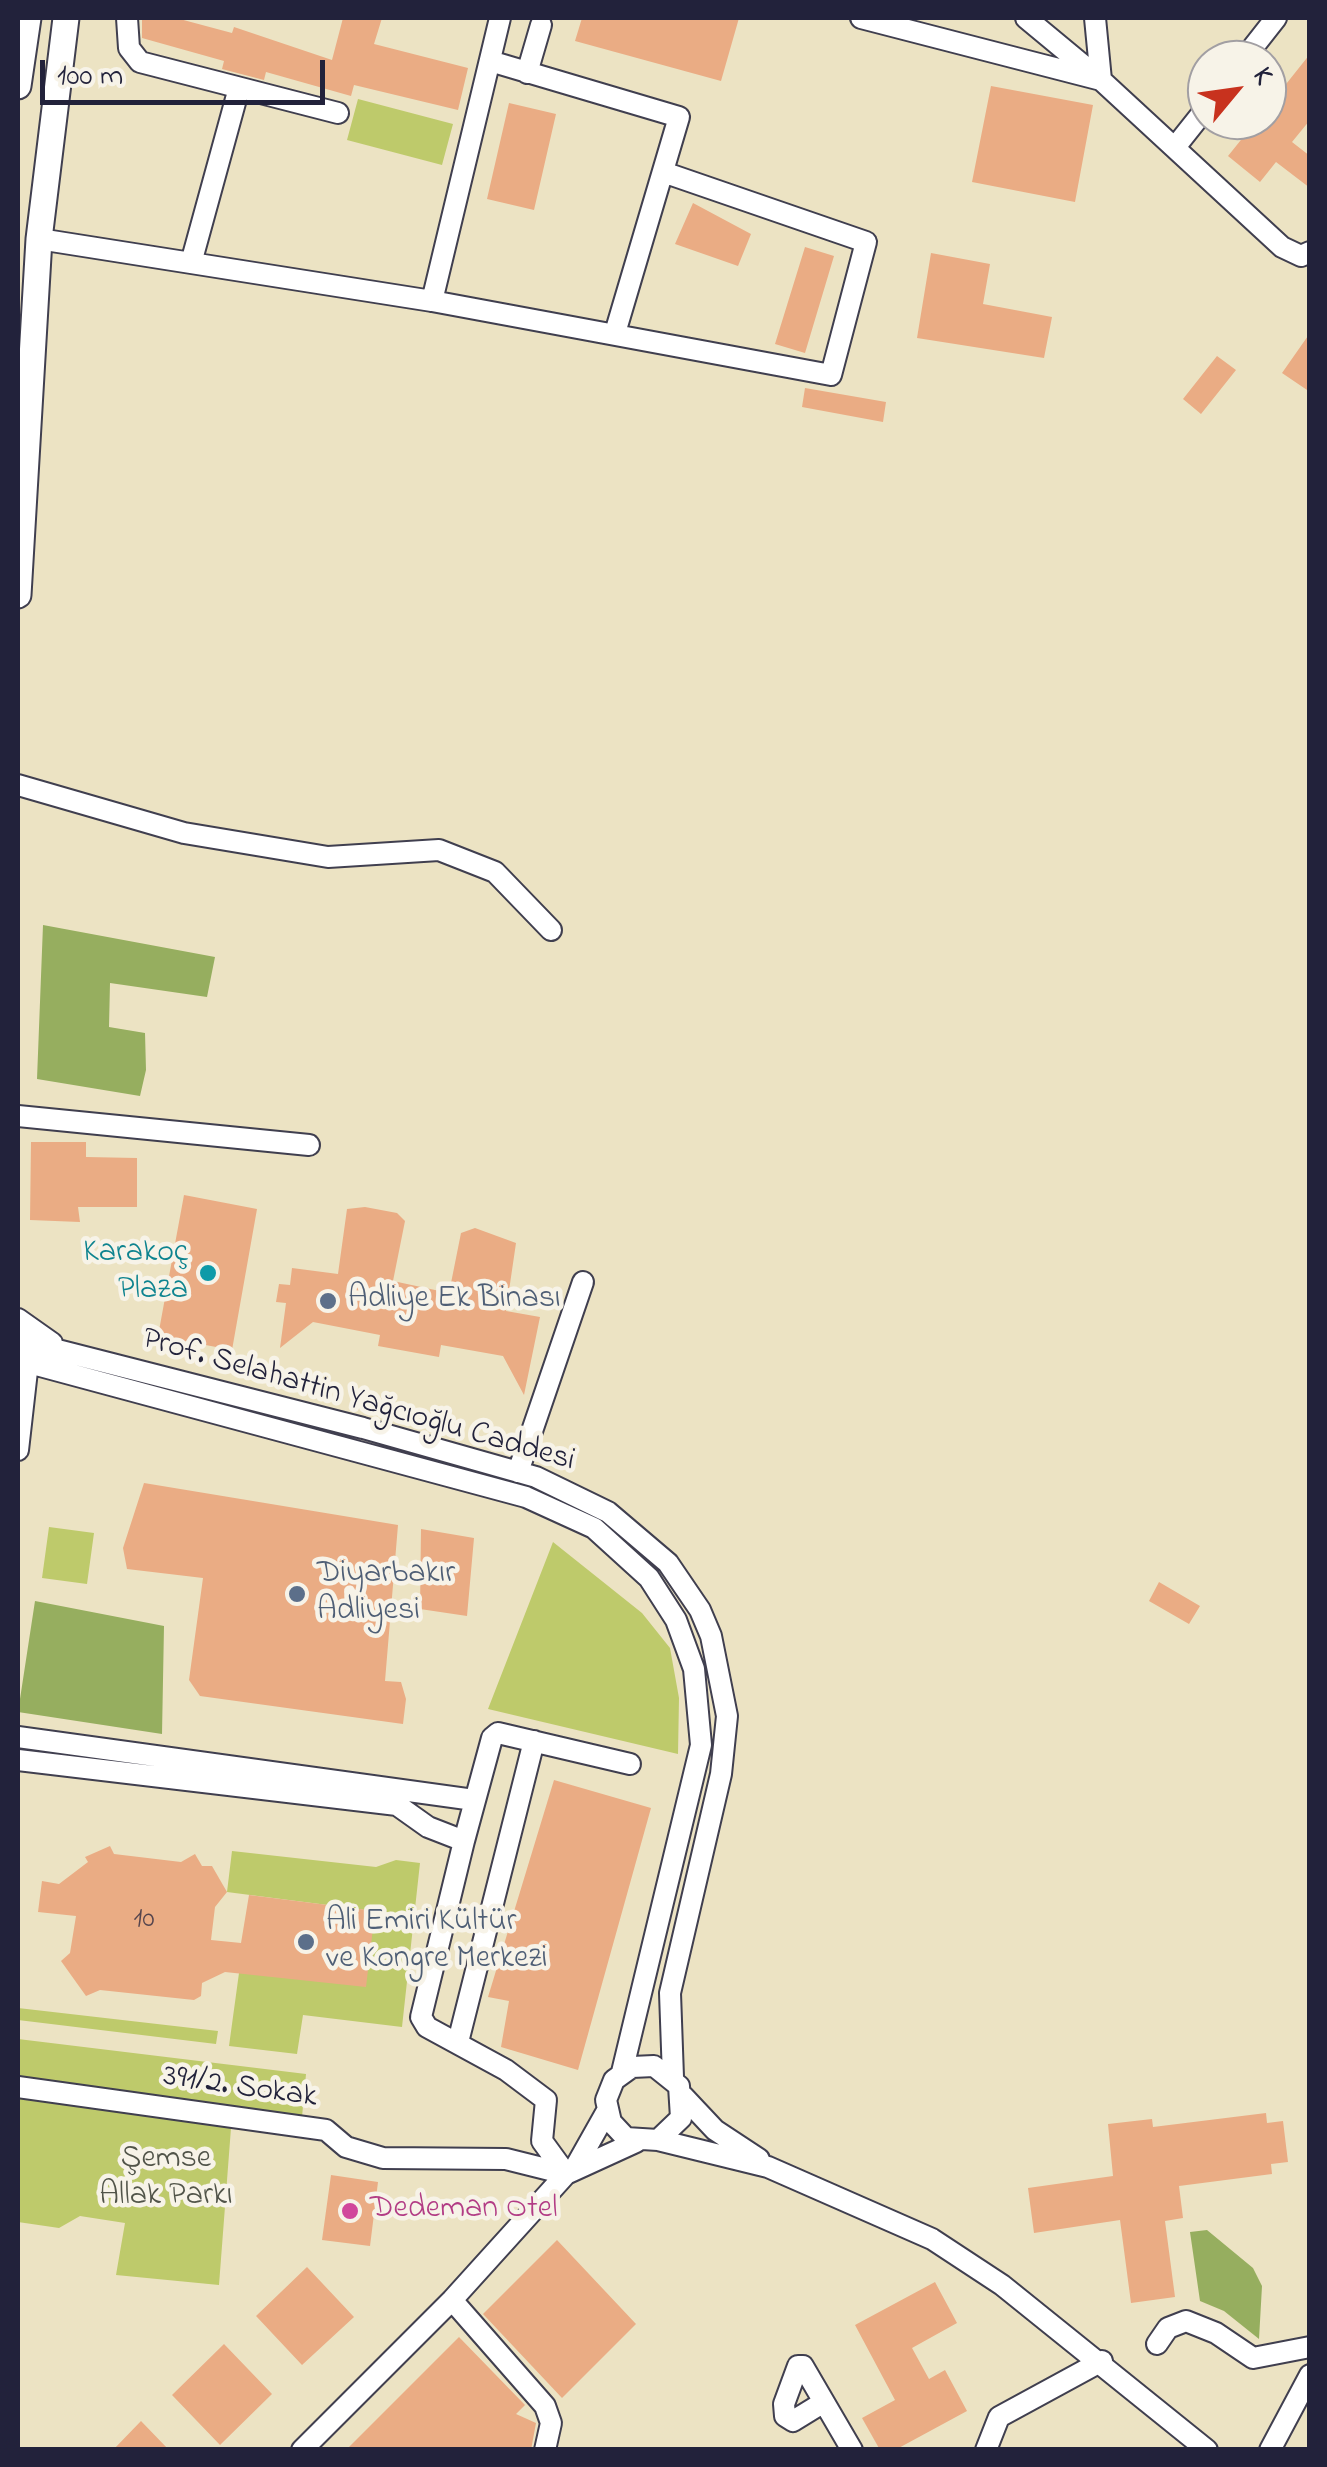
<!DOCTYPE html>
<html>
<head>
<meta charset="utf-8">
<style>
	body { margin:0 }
	#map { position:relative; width:1327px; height:2467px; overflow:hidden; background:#ece3c3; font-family:"Indie Flower",sans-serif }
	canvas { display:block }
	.frame { position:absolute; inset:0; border:20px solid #22223b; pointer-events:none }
	.north { position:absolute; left:1187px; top:40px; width:100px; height:100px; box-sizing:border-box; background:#f7f3e8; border:2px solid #a29fa3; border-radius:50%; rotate:61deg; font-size:28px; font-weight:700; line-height:40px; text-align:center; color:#22223b }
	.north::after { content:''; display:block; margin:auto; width:35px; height:45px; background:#c8321e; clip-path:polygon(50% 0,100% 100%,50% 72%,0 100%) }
	.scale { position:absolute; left:40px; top:60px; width:285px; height:45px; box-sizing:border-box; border:5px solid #22223b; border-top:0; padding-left:12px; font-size:30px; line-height:35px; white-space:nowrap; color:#22223b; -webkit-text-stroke:8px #f7f3e8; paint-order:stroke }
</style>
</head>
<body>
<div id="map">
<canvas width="1327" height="2467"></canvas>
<div class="frame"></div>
<div class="north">K</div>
<div class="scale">100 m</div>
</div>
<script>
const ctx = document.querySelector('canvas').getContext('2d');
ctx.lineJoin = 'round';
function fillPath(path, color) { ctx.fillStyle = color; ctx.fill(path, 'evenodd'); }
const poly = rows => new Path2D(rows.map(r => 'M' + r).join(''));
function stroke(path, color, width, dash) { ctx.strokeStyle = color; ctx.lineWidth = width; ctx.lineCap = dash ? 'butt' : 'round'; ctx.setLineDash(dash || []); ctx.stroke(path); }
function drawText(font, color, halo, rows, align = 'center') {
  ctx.font = font + ' "Indie Flower",sans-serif'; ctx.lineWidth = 9; ctx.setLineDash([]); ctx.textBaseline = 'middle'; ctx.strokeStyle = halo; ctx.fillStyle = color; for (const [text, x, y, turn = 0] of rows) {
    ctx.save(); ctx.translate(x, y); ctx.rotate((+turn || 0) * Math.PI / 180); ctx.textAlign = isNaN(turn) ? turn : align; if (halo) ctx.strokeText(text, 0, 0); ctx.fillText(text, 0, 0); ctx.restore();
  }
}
const green = poly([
	[358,99,453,124,442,165,347,140],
	[49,1527,94,1533,87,1584,42,1578],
	[553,1542,642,1613,670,1648,679,1698,678,1754,488,1709],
	[232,1851,376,1867,396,1860,420,1863,402,2027,303,2015,297,2054,229,2046,239,1973,374,1911,227,1892],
	[18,2008,218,2031,216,2044,18,2020],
	[18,2039,306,2074,302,2117,18,2077],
	[18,2098,231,2128,219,2285,116,2275,125,2223,80,2216,59,2228,18,2222]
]);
const forest = poly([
	[43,925,215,957,207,997,110,983,109,1027,145,1033,146,1070,140,1096,37,1079],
	[35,1601,164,1626,162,1734,18,1712],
	[1207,2230,1253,2268,1262,2286,1259,2339,1224,2311,1200,2301,1190,2232]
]);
const building = poly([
	[142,18,176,18,232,33,234,27,332,60,343,18,382,18,374,44,468,68,458,110,354,85,351,96,266,72,264,80,222,69,224,61,142,38],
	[582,18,739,18,721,81,575,41],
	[1310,54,1310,120,1292,142,1310,156,1310,188,1276,162,1260,182,1228,156,1257,120,1267,120,1267,108],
	[991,86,1093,105,1075,202,972,182],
	[509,103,556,114,534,210,487,199],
	[693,203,751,234,738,266,675,244],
	[805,247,834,256,805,353,775,344],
	[931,253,990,264,983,304,1052,317,1044,358,917,338],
	[1310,333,1310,392,1282,373],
	[1217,356,1236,370,1201,414,1183,399],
	[805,388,886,402,883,422,802,407],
	[31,1142,86,1142,86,1157,137,1158,137,1207,78,1207,80,1222,30,1220],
	[184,1195,257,1209,232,1350,158,1336],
	[365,1207,397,1213,405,1221,393,1281,449,1293,461,1233,475,1228,516,1243,506,1311,540,1317,524,1395,503,1356,441,1345,439,1357,378,1346,380,1335,313,1322,280,1348,286,1303,276,1302,279,1284,290,1285,292,1268,338,1274,347,1209],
	[144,1483,398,1525,385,1681,401,1682,406,1699,403,1724,200,1696,189,1680,203,1578,127,1569,123,1548],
	[421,1529,474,1538,467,1616,420,1609],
	[1159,1582,1200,1606,1189,1624,1149,1601],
	[554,1780,651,1808,578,2070,501,2047,509,2001,488,1997],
	[110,1846,114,1854,181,1862,195,1854,202,1866,212,1866,227,1892,215,1907,211,1940,241,1943,249,1895,375,1911,366,1987,225,1972,202,1983,201,1996,194,2000,100,1990,86,1996,61,1961,70,1953,76,1916,38,1912,42,1881,59,1884,88,1862,85,1857],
	[1266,2113,1267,2123,1283,2121,1288,2162,1271,2164,1272,2174,1179,2186,1183,2218,1165,2221,1175,2297,1131,2303,1120,2220,1034,2233,1028,2188,1113,2176,1108,2124,1152,2119,1153,2127],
	[331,2175,378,2182,370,2246,322,2240],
	[557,2240,636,2324,562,2398,483,2314],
	[307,2267,354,2317,302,2365,256,2316],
	[935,2282,957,2323,912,2348,929,2379,945,2370,967,2411,895,2450,880,2450,862,2418,895,2400,855,2325],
	[459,2337,525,2405,516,2414,536,2423,531,2450,346,2450],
	[224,2344,272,2394,220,2445,172,2395],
	[141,2421,169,2450,113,2450]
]);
const minor = poly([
	[127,18,129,48,140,62,338,113],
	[861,18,1101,80],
	[1026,18,1096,76],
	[1095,18,1101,80,1282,247,1301,256,1310,252],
	[1243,60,1276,18],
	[490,61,679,117,615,333],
	[527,73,541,25],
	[1176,146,1207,107],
	[39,239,432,301,831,375,866,242,663,172],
	[191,263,239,88],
	[432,301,500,18],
	[18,785,184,833,328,857,439,850,495,872,551,930],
	[18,1116,309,1145],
	[18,1319,52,1343],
	[18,1340,363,1428,536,1477,608,1512,668,1563,700,1610,711,1636,727,1716,721,1774,670,1993,673,2077],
	[18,1360,526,1497,594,1528,649,1578,676,1620,694,1669,701,1745,622,2072],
	[18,1450,28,1362],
	[518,1472,583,1282],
	[18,1737,474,1800],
	[18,1760,397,1805,428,1827,464,1841,421,2017,427,2027,506,2070,546,2100,542,2141,566,2174],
	[464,1841,492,1738,498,1733,630,1764],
	[458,2042,534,1741],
	[18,2087,326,2130,346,2147,383,2158,506,2159,566,2174],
	[683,2096,715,2130,759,2159],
	[658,2140,681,2118,679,2086,654,2066,632,2067,614,2080,606,2100,611,2122,626,2138,658,2140,768,2167,932,2239,1002,2285,1207,2450],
	[576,2166,607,2111],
	[452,2300,545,2406,551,2423,545,2450],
	[1157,2344,1168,2328,1186,2321,1216,2333,1253,2358,1310,2347],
	[824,2402,793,2421,785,2416,784,2404,798,2366,803,2366,852,2450],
	[302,2450,452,2300,566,2174,636,2142],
	[986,2450,999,2417,1102,2361],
	[1270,2450,1310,2375]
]);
const major = poly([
	[18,86,28,18],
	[18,595,39,239,66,18]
]);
const markers = [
	[208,1273,10,"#0f9aa8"],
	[328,1301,10,"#5c6f8a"],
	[297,1594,10,"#5c6f8a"],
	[306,1942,10,"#5c6f8a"],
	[350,2211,10,"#d1479c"]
];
const numberNames = [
	["10",144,1921]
];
const cultureNames = [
	["Karakoç",188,1255],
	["Plaza",188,1292]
];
const serviceNames = [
	["Adliye Ek Binası",348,1301],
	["Diyarbakır",317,1576],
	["Adliyesi",317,1613],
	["Ali Emiri Kültür",326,1924],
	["ve Kongre Merkezi",326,1961]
];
const streetNames = [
	["Prof. Selahattin Yağcıoğlu Caddesi",358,1402,16],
	["391/2. Sokak",240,2089,8]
];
const parkNames = [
	["Şemse",166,2161],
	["Allak Parkı",166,2198]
];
const hotelNames = [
	["Dedeman Otel",370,2211]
];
fillPath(green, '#beca6b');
fillPath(forest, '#96ae5f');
fillPath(building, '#eaac84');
stroke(minor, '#403f4f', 24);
stroke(major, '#403f4f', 29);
stroke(minor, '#fff', 20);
stroke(major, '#fff', 25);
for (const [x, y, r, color] of markers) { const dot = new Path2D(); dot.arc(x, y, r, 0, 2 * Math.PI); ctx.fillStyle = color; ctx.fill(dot); stroke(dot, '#f7f3e8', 4); }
drawText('28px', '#54444d', null, numberNames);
drawText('32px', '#0d838f', '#f7f3e8', cultureNames, 'right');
drawText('32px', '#4e5e75', '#f7f3e8', serviceNames, 'left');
drawText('32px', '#22223b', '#f7f3e8', streetNames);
drawText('32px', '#515449', '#f7f3e8', parkNames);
drawText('32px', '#b23c85', '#f7f3e8', hotelNames, 'left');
</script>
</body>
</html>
